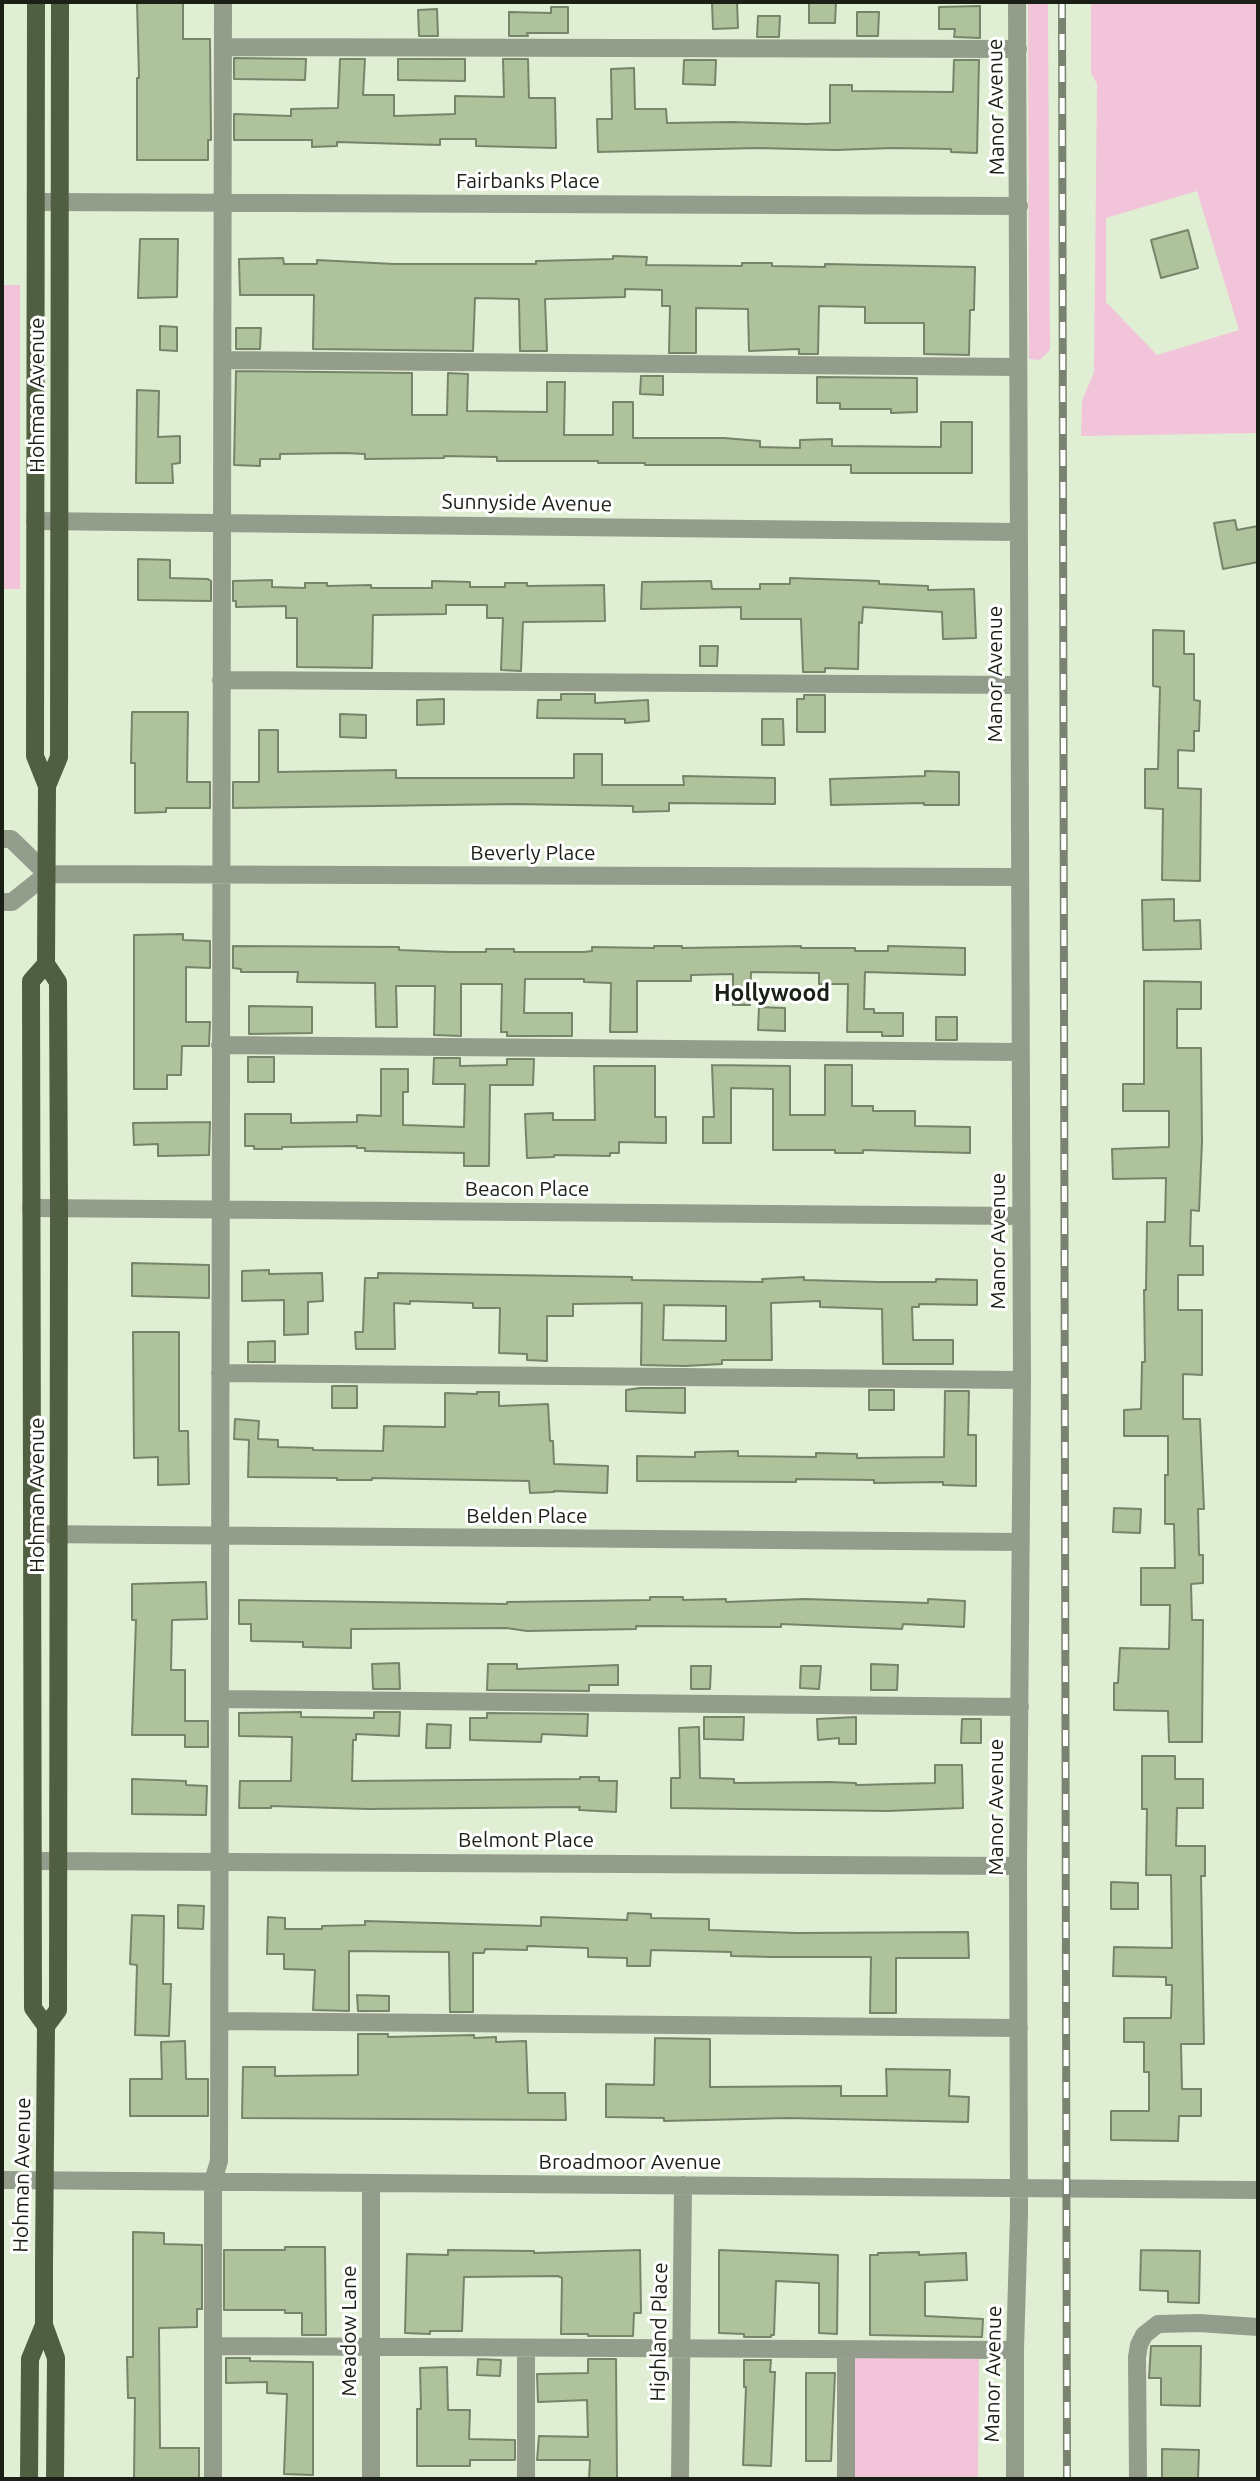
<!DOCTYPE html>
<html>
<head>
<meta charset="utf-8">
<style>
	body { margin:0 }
	#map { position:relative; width:1260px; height:2481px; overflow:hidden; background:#e0efd3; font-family:Ubuntu,sans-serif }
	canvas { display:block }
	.frame { position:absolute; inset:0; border:4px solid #1a2016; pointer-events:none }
</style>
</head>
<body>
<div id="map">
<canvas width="1260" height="2481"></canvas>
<div class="frame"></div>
</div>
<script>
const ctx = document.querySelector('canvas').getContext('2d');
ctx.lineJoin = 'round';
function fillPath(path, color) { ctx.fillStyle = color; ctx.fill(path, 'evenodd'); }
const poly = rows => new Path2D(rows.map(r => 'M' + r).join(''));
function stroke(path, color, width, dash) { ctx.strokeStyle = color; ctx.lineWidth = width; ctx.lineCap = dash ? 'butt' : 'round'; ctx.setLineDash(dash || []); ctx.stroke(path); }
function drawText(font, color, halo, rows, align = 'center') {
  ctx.font = font + ' Ubuntu,sans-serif'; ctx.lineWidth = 6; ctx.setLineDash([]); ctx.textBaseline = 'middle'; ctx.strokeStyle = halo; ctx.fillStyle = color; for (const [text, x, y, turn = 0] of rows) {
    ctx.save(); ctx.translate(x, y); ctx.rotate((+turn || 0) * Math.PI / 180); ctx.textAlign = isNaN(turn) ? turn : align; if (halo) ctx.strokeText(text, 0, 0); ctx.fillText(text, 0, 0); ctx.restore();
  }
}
const green = poly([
	[1028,2,1048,2,1050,350,1040,360,1029,359],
	[1091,2,1258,3,1258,433,1081,436,1082,401,1094,372,1097,84,1091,73],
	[1197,191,1239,330,1157,355,1106,302,1106,218],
	[2,285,20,285,20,589,2,589],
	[979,2357,978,2479,854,2479,854,2358]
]);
const building = poly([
	[137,2,183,2,183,39,210,39,211,140,208,140,208,160,137,160,137,78,139,78,137,2],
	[737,2,738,28,713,29,712,3,737,2],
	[809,2,836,2,835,23,809,23,809,2],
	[980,6,980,38,954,37,955,29,939,29,939,7,980,6],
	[551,7,568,7,568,33,527,33,528,36,509,36,509,12,551,13,551,7],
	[437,9,438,36,419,36,418,10,437,9],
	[857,12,879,12,878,36,857,36,857,12],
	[758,16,780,16,779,37,757,37,758,16],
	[234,58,306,59,305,80,234,79,234,58],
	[340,59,365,59,363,95,394,95,394,116,455,114,455,96,504,97,503,59,528,59,529,98,555,98,556,148,476,146,476,139,440,139,440,145,337,142,337,146,312,147,312,140,234,140,234,114,291,116,291,109,338,108,340,59],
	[398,59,465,59,465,81,398,80,398,59],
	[684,60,716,60,715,85,683,84,684,60],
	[954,60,979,60,977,153,951,152,951,149,893,148,835,150,757,148,598,152,597,119,612,119,611,69,634,68,635,109,666,109,667,123,731,122,807,124,830,123,830,85,852,85,852,91,953,92,954,60],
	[1188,230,1198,268,1161,278,1151,240,1188,230],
	[140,239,178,239,177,297,138,298,140,239],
	[613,256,647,257,646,265,742,266,742,263,772,263,772,266,825,267,825,264,975,267,974,310,970,310,969,355,924,354,924,323,865,323,865,307,819,306,818,354,799,354,799,349,749,351,748,309,696,308,696,353,669,353,670,306,662,306,662,290,625,289,625,297,545,299,547,351,520,351,519,299,475,298,473,351,313,349,314,295,240,295,239,259,283,258,284,264,317,264,317,260,394,264,536,264,536,261,613,259,613,256],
	[160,326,177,327,177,351,160,350,160,326],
	[236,328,261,328,260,349,236,349,236,328],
	[236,371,412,373,412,415,447,415,448,373,468,374,467,411,547,412,547,382,565,382,564,435,613,435,613,402,633,402,633,438,724,438,760,441,760,447,800,448,800,440,832,439,832,446,941,447,941,422,972,422,972,473,851,473,851,465,645,465,645,463,598,463,598,461,497,461,497,457,444,456,444,458,365,459,365,454,345,453,280,454,280,459,260,459,260,466,234,465,236,371],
	[641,376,663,376,663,395,640,394,641,376],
	[817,377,917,378,917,412,891,413,891,409,840,409,840,403,817,403,817,377],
	[137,390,159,391,158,437,180,436,180,463,172,464,173,483,136,483,137,390],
	[1235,520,1237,530,1258,526,1258,562,1223,569,1214,523,1235,520],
	[138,559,170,560,170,578,208,579,211,581,211,601,138,600,138,559],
	[790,578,879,581,879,584,928,586,928,590,974,589,976,638,943,639,942,612,863,607,862,623,859,622,858,669,825,668,825,672,803,672,801,619,741,619,741,607,641,609,642,582,711,581,712,589,760,589,760,584,790,584,790,578],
	[272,580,272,587,305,588,305,583,327,583,327,586,371,585,371,588,432,588,432,581,470,582,470,587,505,587,505,583,527,583,527,586,604,585,605,621,523,622,521,671,501,670,503,618,487,618,487,605,446,605,446,614,373,615,372,668,297,667,297,618,286,618,286,606,236,607,236,601,233,601,233,581,272,580],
	[1153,630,1184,631,1184,654,1194,654,1194,700,1200,701,1199,731,1194,731,1194,751,1178,750,1178,788,1201,789,1200,881,1162,880,1163,809,1145,808,1145,769,1158,769,1160,687,1153,686,1153,630],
	[700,646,718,646,717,666,700,666,700,646],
	[561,694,595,694,595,703,648,700,649,721,625,723,625,719,537,718,538,700,561,700,561,694],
	[804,695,825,695,825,732,797,732,797,699,804,699,804,695],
	[444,699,444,724,417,725,417,700,444,699],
	[132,712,188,712,187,782,210,782,210,808,166,808,166,812,135,813,135,763,131,763,132,712],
	[340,714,366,715,366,738,340,737,340,714],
	[762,719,783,719,784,745,762,745,762,719],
	[259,730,278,730,278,772,396,770,396,778,574,778,574,754,602,754,602,785,684,785,683,776,775,778,775,804,669,803,669,811,633,812,633,806,515,804,233,808,233,782,259,782,259,730],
	[925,771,959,772,959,805,924,805,924,803,831,805,830,779,925,776,925,771],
	[1174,899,1174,921,1200,920,1201,949,1143,950,1142,900,1174,899],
	[183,934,183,940,210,941,210,968,186,967,186,1022,210,1022,209,1046,182,1046,181,1075,167,1075,167,1089,134,1089,134,935,183,934],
	[233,946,399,947,399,950,451,952,486,952,486,949,514,949,514,952,584,952,592,951,592,947,654,948,654,946,682,946,682,948,801,946,801,948,855,948,855,951,888,951,888,946,965,948,965,975,865,972,864,1009,874,1009,874,1013,903,1013,903,1036,882,1036,882,1032,847,1032,848,984,819,984,819,973,751,972,750,1005,733,1005,733,974,691,975,691,981,637,981,637,1032,610,1032,611,983,584,982,584,979,525,979,524,1013,572,1013,572,1036,507,1036,507,1032,501,1032,502,984,461,984,461,1036,434,1035,435,986,396,986,397,1027,376,1027,375,983,297,982,298,972,241,972,241,969,233,968,233,946],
	[1144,981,1201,982,1201,1009,1177,1009,1177,1048,1201,1048,1202,1142,1199,1211,1191,1210,1190,1246,1203,1246,1203,1275,1178,1275,1178,1310,1202,1310,1202,1375,1183,1374,1183,1419,1200,1419,1204,1509,1198,1509,1199,1555,1203,1555,1203,1583,1191,1584,1192,1620,1203,1620,1202,1742,1169,1742,1168,1711,1114,1710,1114,1683,1118,1683,1120,1648,1169,1649,1170,1605,1141,1605,1141,1568,1175,1568,1174,1524,1165,1524,1165,1475,1168,1475,1168,1436,1124,1436,1124,1410,1141,1409,1142,1362,1145,1362,1144,1290,1146,1290,1147,1222,1165,1222,1166,1178,1113,1179,1112,1149,1169,1147,1169,1111,1123,1111,1123,1084,1144,1084,1144,981],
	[249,1006,312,1007,312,1033,249,1034,249,1006],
	[759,1007,785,1008,785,1031,758,1030,759,1007],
	[936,1017,957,1017,957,1040,936,1040,936,1017],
	[248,1057,274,1057,274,1082,248,1082,248,1057],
	[434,1058,460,1058,460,1066,507,1065,507,1059,534,1059,533,1085,490,1085,489,1166,464,1166,464,1153,365,1151,365,1148,357,1148,357,1146,282,1147,282,1149,254,1149,254,1146,245,1146,245,1114,291,1114,291,1123,357,1122,357,1115,381,1116,381,1069,408,1069,408,1092,403,1092,403,1125,464,1127,465,1084,433,1084,434,1058],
	[712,1065,790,1066,790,1115,825,1115,825,1065,852,1065,852,1106,873,1106,873,1111,915,1111,915,1126,970,1127,970,1153,863,1150,863,1153,835,1153,835,1150,773,1150,773,1089,731,1088,731,1143,703,1143,703,1117,714,1117,712,1065],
	[594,1066,655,1066,655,1117,666,1117,666,1143,619,1142,619,1153,610,1153,610,1156,554,1155,554,1157,527,1158,525,1114,553,1113,553,1120,595,1120,594,1066],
	[210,1122,209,1155,158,1156,158,1144,134,1145,133,1123,210,1122],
	[132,1263,209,1265,209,1298,132,1296,132,1263],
	[269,1270,269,1274,322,1273,323,1301,308,1302,308,1334,284,1335,284,1300,242,1301,242,1271,269,1270],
	[378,1273,632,1277,632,1280,763,1282,762,1279,804,1277,804,1280,879,1282,936,1282,936,1279,977,1280,977,1305,919,1304,919,1307,912,1307,913,1340,953,1340,953,1364,883,1364,882,1309,820,1307,820,1301,771,1303,772,1360,722,1360,722,1364,685,1366,641,1365,642,1303,573,1304,573,1316,547,1316,547,1361,527,1360,527,1354,499,1353,500,1308,473,1308,473,1303,410,1301,410,1304,394,1303,395,1349,356,1349,355,1332,363,1332,365,1278,378,1278,378,1273],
	[664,1305,726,1306,726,1341,663,1340,664,1305],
	[133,1332,179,1332,179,1431,188,1431,189,1484,158,1485,158,1457,134,1458,133,1332],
	[275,1341,275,1362,248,1362,248,1342,275,1341],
	[332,1386,357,1386,357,1408,332,1408,332,1386],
	[640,1388,685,1388,685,1413,626,1411,626,1390,640,1388],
	[869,1390,894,1390,894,1410,869,1410,869,1390],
	[945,1391,969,1391,968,1435,976,1435,976,1486,943,1485,943,1482,874,1483,874,1480,796,1479,796,1482,637,1481,637,1456,695,1457,695,1452,738,1451,738,1456,816,1457,816,1453,857,1454,857,1458,944,1457,945,1391],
	[477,1392,499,1392,499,1406,548,1404,550,1441,553,1441,554,1464,608,1466,607,1493,554,1491,554,1492,530,1493,529,1481,372,1478,372,1480,337,1480,337,1478,248,1477,249,1440,234,1439,235,1419,259,1421,258,1439,278,1440,278,1447,313,1448,313,1450,383,1451,384,1426,445,1427,445,1393,477,1394,477,1392],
	[1114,1508,1141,1509,1140,1533,1113,1532,1114,1508],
	[206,1582,207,1619,172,1620,171,1670,185,1670,185,1721,208,1721,208,1747,185,1747,185,1735,132,1735,136,1620,132,1620,132,1584,206,1582],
	[650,1597,683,1597,683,1600,726,1599,726,1602,805,1599,928,1603,928,1599,965,1601,964,1627,903,1624,902,1629,781,1624,781,1627,636,1626,636,1629,527,1631,506,1628,351,1629,351,1648,303,1647,303,1642,251,1641,251,1624,239,1624,239,1600,507,1604,507,1602,650,1600,650,1597],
	[399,1663,400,1689,373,1689,372,1664,399,1663],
	[488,1664,517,1664,517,1669,618,1665,618,1685,589,1685,589,1691,487,1690,488,1664],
	[871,1664,898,1665,897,1690,871,1690,871,1664],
	[691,1666,711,1666,710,1689,691,1689,691,1666],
	[801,1666,821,1666,819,1689,800,1688,801,1666],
	[301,1712,301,1717,374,1718,374,1712,400,1712,399,1736,356,1734,356,1740,353,1740,352,1781,580,1779,580,1777,599,1777,599,1781,617,1781,616,1812,579,1810,580,1807,368,1809,271,1806,271,1808,239,1808,240,1781,291,1781,292,1737,239,1736,239,1713,301,1712],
	[487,1713,588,1714,587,1736,542,1734,541,1742,470,1740,470,1718,487,1718,487,1713],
	[704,1717,744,1717,743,1740,704,1739,704,1717],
	[856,1717,856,1744,839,1744,839,1738,818,1740,817,1719,856,1717],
	[962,1719,981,1719,981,1743,961,1743,962,1719],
	[427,1724,451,1725,450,1748,426,1748,427,1724],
	[699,1727,700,1778,734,1779,734,1783,829,1782,856,1783,856,1785,935,1783,935,1765,962,1765,963,1808,888,1811,671,1808,671,1778,680,1778,679,1728,699,1727],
	[1142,1756,1175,1756,1175,1779,1203,1779,1203,1808,1177,1808,1176,1846,1205,1846,1205,1876,1201,1876,1204,2044,1181,2044,1182,2089,1201,2089,1201,2116,1179,2116,1178,2141,1111,2140,1111,2111,1149,2111,1149,2072,1144,2072,1144,2042,1124,2042,1124,2018,1171,2018,1172,1985,1166,1985,1166,1977,1113,1976,1114,1947,1172,1948,1171,1875,1146,1875,1147,1809,1142,1809,1142,1756],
	[132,1779,186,1781,186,1785,207,1786,206,1815,132,1814,132,1779],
	[1111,1882,1138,1883,1138,1909,1111,1909,1111,1882],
	[178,1905,204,1906,203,1929,178,1928,178,1905],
	[628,1913,651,1914,651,1918,709,1919,709,1930,797,1933,968,1932,969,1958,896,1958,896,2013,870,2013,871,1957,772,1957,731,1956,731,1952,651,1950,650,1966,627,1966,627,1958,588,1957,588,1948,527,1946,527,1950,485,1949,484,1953,473,1953,473,2012,450,2012,449,1952,349,1951,349,2011,313,2010,315,1970,284,1969,284,1954,267,1954,268,1917,285,1918,285,1929,322,1929,322,1926,365,1925,365,1921,541,1926,541,1917,627,1920,628,1913],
	[132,1915,164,1916,163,1984,171,1984,169,2036,135,2035,137,1965,130,1964,132,1915],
	[357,1995,389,1996,389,2011,358,2011,357,1995],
	[358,2034,388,2034,388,2037,474,2035,474,2038,496,2037,496,2042,526,2041,528,2093,565,2093,566,2120,242,2118,243,2067,275,2067,275,2076,358,2075,358,2034],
	[655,2038,710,2039,710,2087,841,2086,841,2096,887,2096,886,2069,950,2070,949,2096,969,2097,968,2122,788,2118,664,2121,664,2118,606,2117,606,2084,654,2085,655,2038],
	[185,2041,186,2079,208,2079,208,2116,130,2116,130,2079,162,2079,161,2042,185,2041],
	[133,2232,164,2233,164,2244,202,2245,202,2309,197,2309,197,2327,159,2328,160,2448,199,2448,199,2479,134,2479,135,2398,128,2398,127,2357,133,2357,133,2232],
	[285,2247,325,2247,326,2335,302,2335,302,2313,285,2313,285,2310,224,2310,224,2250,285,2250,285,2247],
	[448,2250,534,2251,534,2253,640,2250,641,2313,634,2313,633,2336,588,2336,588,2334,561,2334,562,2278,558,2276,464,2277,462,2331,430,2331,430,2334,405,2333,407,2254,448,2255,448,2250],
	[719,2250,838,2255,837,2334,819,2333,819,2283,776,2281,774,2335,771,2335,771,2337,744,2337,744,2334,719,2333,719,2250],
	[1141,2250,1200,2251,1199,2303,1168,2302,1168,2291,1140,2290,1141,2250],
	[919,2252,919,2255,966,2253,967,2280,925,2282,925,2316,983,2319,982,2337,870,2335,870,2255,878,2255,878,2253,919,2252],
	[1151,2346,1201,2346,1200,2406,1161,2405,1161,2378,1149,2378,1151,2346],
	[226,2358,250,2358,250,2361,313,2362,313,2475,284,2474,287,2394,267,2393,267,2382,226,2383,226,2358],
	[478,2359,501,2360,500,2376,477,2375,478,2359],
	[588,2359,616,2359,617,2479,589,2479,590,2460,537,2460,539,2436,588,2437,587,2400,538,2402,537,2374,588,2373,588,2359],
	[744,2360,771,2360,770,2372,775,2372,771,2466,743,2465,746,2387,744,2387,744,2360],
	[447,2367,448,2410,470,2410,469,2439,515,2440,515,2460,470,2460,470,2466,417,2466,417,2409,421,2409,420,2368,447,2367],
	[806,2373,835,2373,831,2461,806,2461,806,2373],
	[1162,2449,1199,2450,1198,2479,1162,2479,1162,2449]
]);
const minor = poly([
	[223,47,1018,49],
	[36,202,1019,206],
	[222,360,1018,367],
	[35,521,1018,532],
	[221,680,1018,685],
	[2,839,11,839,47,874],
	[2,902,12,902,47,874,1018,877],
	[220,1045,1019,1052],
	[31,1208,1021,1216],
	[220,1373,1022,1380],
	[32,1534,1021,1542],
	[220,1699,1020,1707],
	[33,1861,1018,1866],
	[219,2021,1019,2028],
	[2,2180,1258,2190],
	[371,2183,371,2479],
	[213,2346,1015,2350],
	[526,2348,526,2479],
	[846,2350,846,2479],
	[213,2479,213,2181,219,2161,223,2],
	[680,2479,683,2185],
	[1015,2479,1015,2350,1019,2215,1018,1866,1022,1380,1017,2],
	[1138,2479,1137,2357,1139,2345,1144,2335,1158,2324,1199,2323,1258,2327]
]);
const major = poly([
	[36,2,35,756,47,786,46,964,58,982,59,1208,58,2010,46,2026,44,2263,44,2325,56,2358,55,2479],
	[47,786,59,757,60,2],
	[46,2026,33,2008,31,981,46,964],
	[29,2479,30,2359,44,2325]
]);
const rail = poly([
	[1062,2,1067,2479]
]);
const streetNames = [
	["Manor Avenue",996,107,-91],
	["Fairbanks Place",528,181],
	["Hohman Avenue",37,395,-90],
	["Sunnyside Avenue",527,503,1],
	["Manor Avenue",995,674,-90],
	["Beverly Place",533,853],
	["Beacon Place",527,1189],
	["Manor Avenue",998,1241,-90],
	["Hohman Avenue",37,1495,-90],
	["Belden Place",527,1516],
	["Manor Avenue",996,1807,-90],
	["Belmont Place",526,1840],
	["Broadmoor Avenue",630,2162],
	["Hohman Avenue",22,2175,-89],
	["Meadow Lane",349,2331,-90],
	["Highland Place",659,2332,-89],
	["Manor Avenue",993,2374,-89]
];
const neighbourhoodNames = [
	["Hollywood",772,993]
];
fillPath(green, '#f1c4d9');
fillPath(building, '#aec29b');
stroke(building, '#76846a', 2);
stroke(minor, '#949d8c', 18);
stroke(major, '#505f41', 18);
stroke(rail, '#798370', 8);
stroke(rail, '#fff', 5, [16]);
drawText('21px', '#1a2016', '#fff', streetNames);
drawText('bold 23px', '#1a2016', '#fff', neighbourhoodNames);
</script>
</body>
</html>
